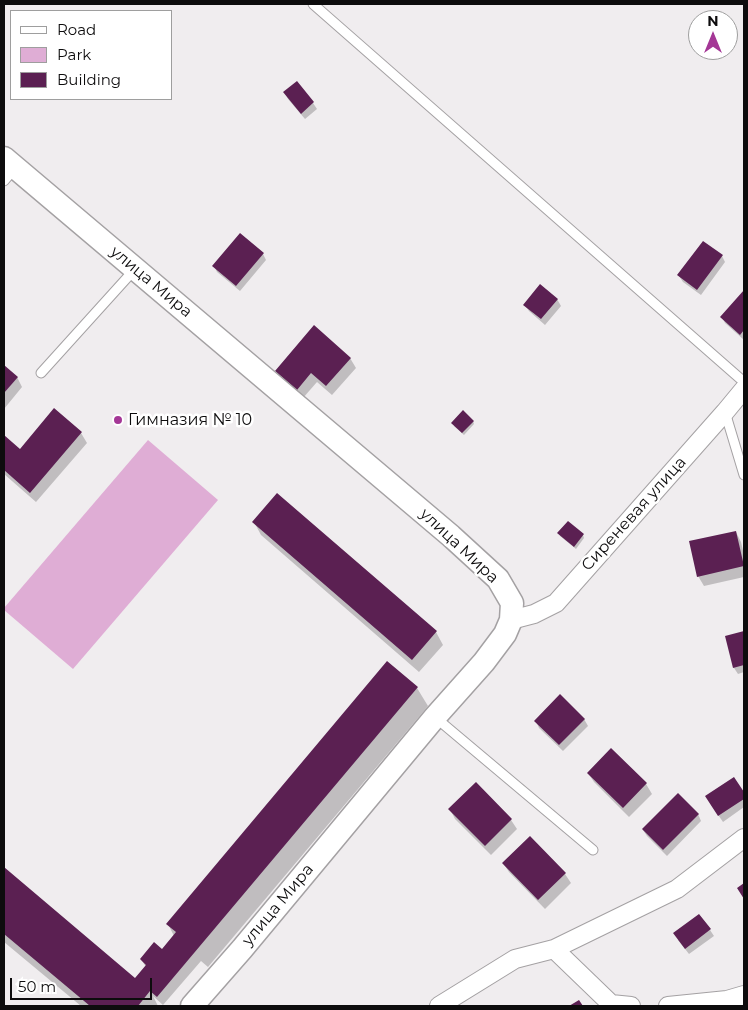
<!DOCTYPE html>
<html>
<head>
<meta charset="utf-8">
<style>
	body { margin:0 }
	#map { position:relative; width:748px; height:1010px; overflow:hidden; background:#f0edef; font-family:Montserrat,sans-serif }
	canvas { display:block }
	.frame { position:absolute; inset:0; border:5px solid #0d0c0d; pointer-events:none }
	.legend { position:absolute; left:10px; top:10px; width:162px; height:90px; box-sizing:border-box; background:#fff; border:1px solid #9e9e9e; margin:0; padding:6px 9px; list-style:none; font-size:15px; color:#0d0c0d }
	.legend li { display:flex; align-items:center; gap:10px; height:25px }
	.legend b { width:25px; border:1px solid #9e9e9e }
	.north { position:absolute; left:688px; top:10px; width:50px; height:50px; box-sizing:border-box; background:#fff; border:1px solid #9e9e9e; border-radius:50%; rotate:0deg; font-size:14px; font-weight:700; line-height:20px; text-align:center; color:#0d0c0d }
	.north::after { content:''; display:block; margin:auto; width:18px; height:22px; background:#a43796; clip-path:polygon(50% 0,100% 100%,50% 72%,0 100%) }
	.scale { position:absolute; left:10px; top:978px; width:142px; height:22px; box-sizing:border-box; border:2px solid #0d0c0d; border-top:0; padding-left:6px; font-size:15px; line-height:18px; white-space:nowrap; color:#0d0c0d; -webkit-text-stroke:4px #fff; paint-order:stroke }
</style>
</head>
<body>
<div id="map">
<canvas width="748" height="1010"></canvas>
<div class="frame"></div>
<ul class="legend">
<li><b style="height:6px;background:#fff"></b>Road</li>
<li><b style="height:14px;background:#dfadd5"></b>Park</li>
<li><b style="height:14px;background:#5b2052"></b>Building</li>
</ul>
<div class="north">N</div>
<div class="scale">50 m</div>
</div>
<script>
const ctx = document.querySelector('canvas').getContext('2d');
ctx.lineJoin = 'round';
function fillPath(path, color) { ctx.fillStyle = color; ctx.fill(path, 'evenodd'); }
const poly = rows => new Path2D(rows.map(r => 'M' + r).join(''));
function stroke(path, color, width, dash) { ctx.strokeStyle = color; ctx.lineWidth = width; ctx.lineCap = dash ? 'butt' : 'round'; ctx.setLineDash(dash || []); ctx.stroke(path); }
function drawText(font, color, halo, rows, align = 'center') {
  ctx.font = font + ' Montserrat,sans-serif'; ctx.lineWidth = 5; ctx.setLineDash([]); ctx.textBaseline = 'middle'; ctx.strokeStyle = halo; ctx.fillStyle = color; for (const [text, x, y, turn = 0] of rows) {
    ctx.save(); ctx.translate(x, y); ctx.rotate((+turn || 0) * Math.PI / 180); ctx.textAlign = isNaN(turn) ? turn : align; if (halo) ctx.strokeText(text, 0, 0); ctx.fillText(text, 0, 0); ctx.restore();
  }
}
const green = poly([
	[148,440,218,500,73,669,4,610,4,608]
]);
const shadow = poly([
	[296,83,313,103,317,109,305,119,288,99,285,93],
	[263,254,266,260,240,291,217,272,214,266],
	[722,256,725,262,701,295,683,282,679,276],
	[743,292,744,293,744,340,725,323,722,317],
	[557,299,561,306,545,325,529,311,525,305],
	[350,358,356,368,332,395,317,382,303,398,282,380,276,371],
	[4,366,17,377,22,387,4,409],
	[55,410,81,433,87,443,36,502,4,474,4,437,20,450],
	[473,421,474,424,464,435,454,426],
	[254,522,436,632,443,645,419,672,261,535],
	[736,532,741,542,744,555,744,577,704,586,698,576],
	[559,533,583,535,584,538,576,549,560,536],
	[744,632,744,672,738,674,734,668,726,637],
	[388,663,417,688,428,706,208,967,201,961,163,1005,153,996,158,1006,81,1006,4,942,4,869,139,983,146,967,141,959,162,951,174,936,168,924],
	[584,719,588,726,563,751,539,728,536,721],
	[611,750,646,784,652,794,629,817,594,782,588,773],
	[734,779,744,794,744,807,723,822,710,803],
	[450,809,511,820,517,829,491,855,455,819],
	[698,814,701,821,667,856,647,836,643,830],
	[530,838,565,874,571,883,545,909,509,872,503,863],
	[710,930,714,936,689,954,678,940]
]);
const building = poly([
	[297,81,314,102,301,114,283,92],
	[240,233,264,253,236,286,212,266],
	[703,241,723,255,697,290,677,275],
	[540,284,558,299,541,319,523,305],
	[744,290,744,330,740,335,720,317],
	[314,325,351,358,326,386,311,373,297,390,275,371],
	[4,365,18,377,4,393],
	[54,408,82,432,30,493,4,470,4,435,20,449],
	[463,410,474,421,462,433,451,423],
	[277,493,437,631,412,660,252,522],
	[568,521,584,534,574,547,557,533],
	[736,531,744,566,697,577,689,541],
	[744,631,744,665,733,668,725,636],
	[387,661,418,687,157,997,150,991,138,1006,90,1006,4,934,4,867,135,978,146,965,140,959,154,942,162,949,176,932,166,924],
	[560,694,585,719,559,745,534,721],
	[611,748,647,783,623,808,587,773],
	[734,777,744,792,744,799,718,816,705,796],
	[476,782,512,819,485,846,448,809],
	[678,793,699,814,663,850,642,829],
	[530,836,566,873,538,900,502,863],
	[744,883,744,899,737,888],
	[699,914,711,929,685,949,673,933],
	[579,1000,583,1006,569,1006]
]);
const service = poly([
	[313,4,744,382],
	[4,181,15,168],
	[41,373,135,269],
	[725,412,744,475],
	[436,718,593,850]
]);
const minor = poly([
	[511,620,534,614,556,603,725,412,744,389],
	[554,949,611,1004,631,1006],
	[439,1006,515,959,554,949,677,889,744,838],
	[668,1006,727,1000,744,995]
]);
const tertiary = poly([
	[4,158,451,536,498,579,512,603,511,620,505,634,484,662,435,717,242,949,192,1006]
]);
const markers = [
	[118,420,5,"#a43796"]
];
const streetNames = [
	["улица Мира",151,282,40],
	["Сиреневая улица",634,514,-48],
	["улица Мира",459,546,43],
	["улица Мира",278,905,-50]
];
const poiNames = [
	["Гимназия № 10",128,420]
];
fillPath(green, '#dfadd5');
fillPath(shadow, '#0003');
fillPath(building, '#5b2052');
stroke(service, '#a4a1a3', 11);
stroke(minor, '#a4a1a3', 20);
stroke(tertiary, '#a4a1a3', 25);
stroke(service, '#fff', 9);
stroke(minor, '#fff', 18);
stroke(tertiary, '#fff', 22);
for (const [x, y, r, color] of markers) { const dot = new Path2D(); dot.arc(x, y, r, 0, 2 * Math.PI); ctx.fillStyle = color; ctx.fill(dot); stroke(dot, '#fff', 2); }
drawText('16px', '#0d0c0d', '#fff', streetNames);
drawText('16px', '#0d0c0d', '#fff', poiNames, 'left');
</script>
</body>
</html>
